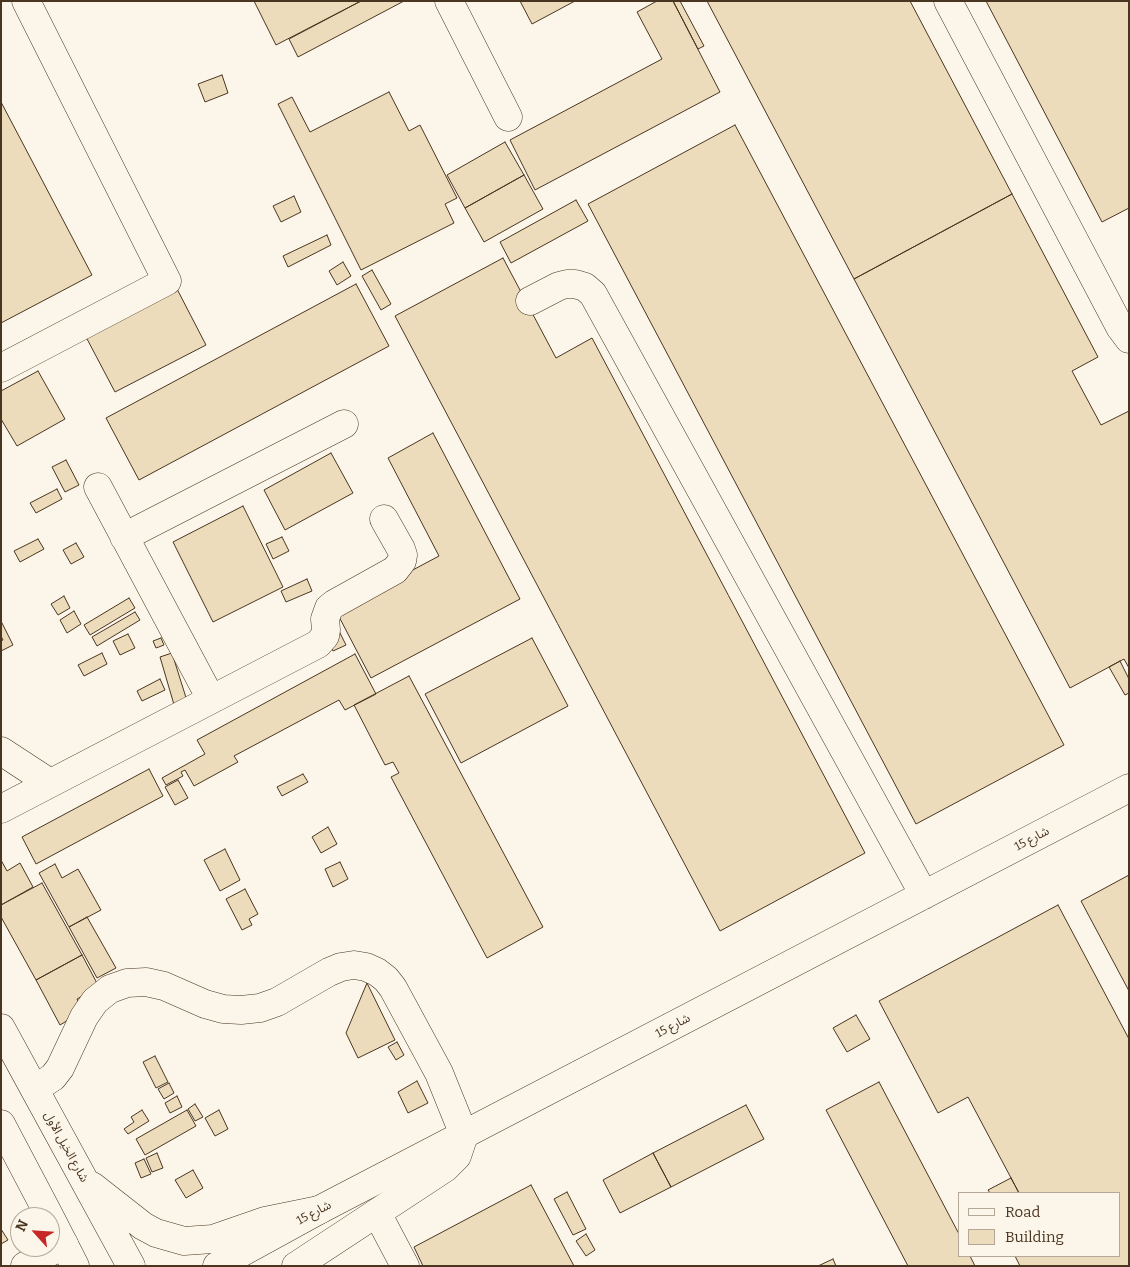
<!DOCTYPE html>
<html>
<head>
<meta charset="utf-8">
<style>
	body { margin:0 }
	#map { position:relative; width:1130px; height:1267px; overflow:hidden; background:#fbf6e9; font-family:Bitter,serif }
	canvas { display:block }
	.frame { position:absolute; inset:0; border:2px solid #4a3520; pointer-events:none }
	.legend { position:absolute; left:958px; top:1192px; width:162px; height:65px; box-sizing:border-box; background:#fbf6e9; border:1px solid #b4a999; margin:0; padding:6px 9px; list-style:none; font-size:15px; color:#4a3520 }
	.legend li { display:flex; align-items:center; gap:10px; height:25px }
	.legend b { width:25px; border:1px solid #b4a999 }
	.north { position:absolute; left:10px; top:1207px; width:50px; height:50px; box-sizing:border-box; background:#fbf6e9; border:1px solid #b4a999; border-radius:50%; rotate:296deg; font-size:14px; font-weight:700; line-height:20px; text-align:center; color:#4a3520 }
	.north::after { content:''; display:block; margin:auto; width:18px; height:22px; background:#c62828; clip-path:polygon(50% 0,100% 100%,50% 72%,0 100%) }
</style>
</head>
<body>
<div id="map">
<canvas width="1130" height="1267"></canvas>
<div class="frame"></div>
<ul class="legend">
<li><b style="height:6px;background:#fbf6e9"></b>Road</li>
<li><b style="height:14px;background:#ecdcbc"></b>Building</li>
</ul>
<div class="north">N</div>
</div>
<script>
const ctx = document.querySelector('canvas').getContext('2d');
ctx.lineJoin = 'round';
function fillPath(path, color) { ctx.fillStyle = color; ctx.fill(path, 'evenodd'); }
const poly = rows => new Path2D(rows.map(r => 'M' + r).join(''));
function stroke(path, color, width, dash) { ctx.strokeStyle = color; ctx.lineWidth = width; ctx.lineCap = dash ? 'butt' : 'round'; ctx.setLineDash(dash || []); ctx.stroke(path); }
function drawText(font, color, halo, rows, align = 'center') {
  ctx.font = font + ' Bitter,"Noto Sans Arabic",serif'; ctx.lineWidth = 4; ctx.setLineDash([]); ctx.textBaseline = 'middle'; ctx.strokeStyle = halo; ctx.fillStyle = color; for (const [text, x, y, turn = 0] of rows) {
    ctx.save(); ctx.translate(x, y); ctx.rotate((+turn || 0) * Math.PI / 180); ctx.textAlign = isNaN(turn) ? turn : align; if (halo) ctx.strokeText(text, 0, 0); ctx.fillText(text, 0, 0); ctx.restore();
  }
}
const building = poly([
	[254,1,361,1,276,45,254,1],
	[361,1,404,1,298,57,289,39,361,1],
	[520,1,575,1,532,24,520,1],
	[657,1,673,1,720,92,535,190,510,140,662,59,637,12,657,1],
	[673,1,680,1,704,46,698,49,673,1],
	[707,1,910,1,1012,194,854,279,707,1],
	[986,1,1129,1,1129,208,1102,222,986,1],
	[222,75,228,93,205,102,198,84,222,75],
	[389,92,409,131,420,125,457,198,445,204,454,223,361,270,278,104,292,97,310,132,389,92],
	[1,102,92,275,1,323,1,102],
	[735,125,1064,745,916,824,588,204,735,125],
	[505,142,524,175,465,208,447,175,505,142],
	[524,175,543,209,484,242,465,208,524,175],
	[1012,194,1098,357,1072,371,1101,425,1129,411,1129,668,1124,659,1070,688,854,279,1012,194],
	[294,196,301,212,281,222,273,206,294,196],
	[576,200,588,221,511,263,500,242,576,200],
	[327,235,331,245,288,267,283,256,327,235],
	[503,258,556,358,592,338,865,853,720,931,395,316,503,258],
	[343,262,351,276,337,285,329,271,343,262],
	[372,270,391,304,381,310,362,276,372,270],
	[356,284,389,346,139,480,106,418,356,284],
	[177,289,206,345,115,392,86,337,177,289],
	[38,371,65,419,17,446,1,419,1,391,38,371],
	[433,433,520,599,371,678,336,611,439,556,388,458,433,433],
	[331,453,353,493,285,530,264,490,331,453],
	[66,460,79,485,65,492,52,467,66,460],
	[57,489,62,499,36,513,30,503,57,489],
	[243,506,283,587,213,622,173,542,243,506],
	[282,537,289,551,273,559,266,544,282,537],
	[38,539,44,549,20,562,14,551,38,539],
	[76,543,84,557,71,564,63,550,76,543],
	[307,579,312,591,286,602,281,591,307,579],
	[64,596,70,608,58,615,51,604,64,596],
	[129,598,135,608,90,635,84,625,129,598],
	[74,611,81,624,67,633,60,620,74,611],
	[135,612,140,620,97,646,92,637,135,612],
	[1,621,13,645,1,651,1,641,3,640,1,636,1,621],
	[340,633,346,645,333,651,327,639,340,633],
	[128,634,135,648,120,655,113,641,128,634],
	[161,638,164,645,156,648,153,641,161,638],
	[532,638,568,706,461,763,425,694,532,638],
	[102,653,107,664,84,676,78,665,102,653],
	[172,653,188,704,175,708,160,657,172,653],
	[355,654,376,694,345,710,339,700,234,756,238,762,194,786,185,770,181,772,183,776,166,785,162,778,205,754,197,740,355,654],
	[1120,661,1129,679,1129,693,1125,695,1109,667,1120,661],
	[409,676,543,927,487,958,391,777,399,773,393,762,385,765,354,705,409,676],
	[160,679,165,690,142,701,137,691,160,679],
	[149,769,163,796,36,864,22,837,149,769],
	[303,774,308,782,282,796,277,787,303,774],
	[178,780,188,798,175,805,165,787,178,780],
	[328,827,337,844,321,853,312,837,328,827],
	[225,849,240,880,220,891,204,860,225,849],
	[1,860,7,871,20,863,33,887,1,905,1,860],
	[340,862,348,879,333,887,325,869,340,862],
	[55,864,62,878,78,869,101,910,69,927,39,873,55,864],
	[1129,875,1129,991,1081,901,1129,875],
	[42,883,82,955,36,980,1,917,1,905,42,883],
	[245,889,258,914,249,919,252,925,242,930,226,899,245,889],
	[1058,905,1129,1039,1129,1266,1020,1266,1015,1256,1119,1256,1119,1193,1019,1193,968,1097,938,1113,879,1001,1058,905],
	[87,917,116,968,97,978,69,927,87,917],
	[82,955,99,987,77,999,83,1011,60,1025,36,980,82,955],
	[367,983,395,1040,358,1058,346,1033,367,983],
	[856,1015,870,1039,847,1052,833,1028,856,1015],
	[397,1042,404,1055,396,1060,388,1047,397,1042],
	[155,1056,168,1082,156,1088,143,1062,155,1056],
	[417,1081,428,1103,408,1113,398,1092,417,1081],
	[879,1082,959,1234,959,1256,970,1256,975,1266,908,1266,826,1110,879,1082],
	[169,1083,174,1093,164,1099,158,1089,169,1083],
	[177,1096,182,1107,170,1113,165,1103,177,1096],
	[195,1104,203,1117,195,1121,188,1109,195,1104],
	[746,1105,764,1139,671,1187,653,1153,746,1105],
	[142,1110,149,1121,128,1134,124,1129,134,1122,131,1117,142,1110],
	[187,1110,196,1126,145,1155,136,1139,187,1110],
	[219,1110,228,1129,215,1136,205,1118,219,1110],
	[157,1153,163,1168,152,1172,146,1158,157,1153],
	[653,1153,671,1187,620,1213,603,1180,653,1153],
	[144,1159,151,1174,141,1178,135,1163,144,1159],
	[193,1170,203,1188,186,1198,175,1180,193,1170],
	[1011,1178,1019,1193,990,1193,988,1190,1011,1178],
	[531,1185,574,1266,423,1266,414,1247,531,1185],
	[567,1192,586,1229,573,1235,554,1199,567,1192],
	[1,1229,8,1240,1,1244,1,1229],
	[586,1234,595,1250,586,1256,576,1241,586,1234],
	[833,1259,836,1266,818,1266,833,1259]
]);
const minor = poly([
	[449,1,508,117],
	[948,1,1120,327,1129,339],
	[530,301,559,286,567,284,575,284,585,287,593,294,924,895],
	[1,368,167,281,26,1],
	[98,487,211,699],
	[124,537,344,424],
	[1,751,50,783],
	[1,809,318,644,325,636,326,630,325,619,329,608,334,604,395,570,402,561,403,555,401,549,384,519],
	[35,1089,53,1077,60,1068,84,1017,95,1001,110,989,127,983,146,982,164,986,205,1004,223,1009,241,1010,260,1008,277,1002,329,972,341,967,354,965,366,967,377,972,386,979,393,988,439,1073,464,1135],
	[377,1213,405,1266],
	[25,1266,64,1244],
	[217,1266,319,1210,1129,788]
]);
const major = poly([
	[1,1028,131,1266],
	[1,1124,50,1217],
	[92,1186,143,1226,156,1233,184,1241,213,1239,265,1221,319,1210],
	[50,1217,75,1266],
	[296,1266,445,1168,457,1156,464,1135]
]);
const streetNames = [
	["شارع 15",1032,839,-28],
	["شارع 15",673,1026,-28],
	["شارع الخيل الأول",66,1147,61],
	["شارع 15",314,1213,-28]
];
fillPath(building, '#ecdcbc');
stroke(building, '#4a3520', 1);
stroke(minor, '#4a3520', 29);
stroke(major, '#4a3520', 29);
stroke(minor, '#fbf6e9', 28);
stroke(major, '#fbf6e9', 28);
drawText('12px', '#4a3520', '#fbf6e9', streetNames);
</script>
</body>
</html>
